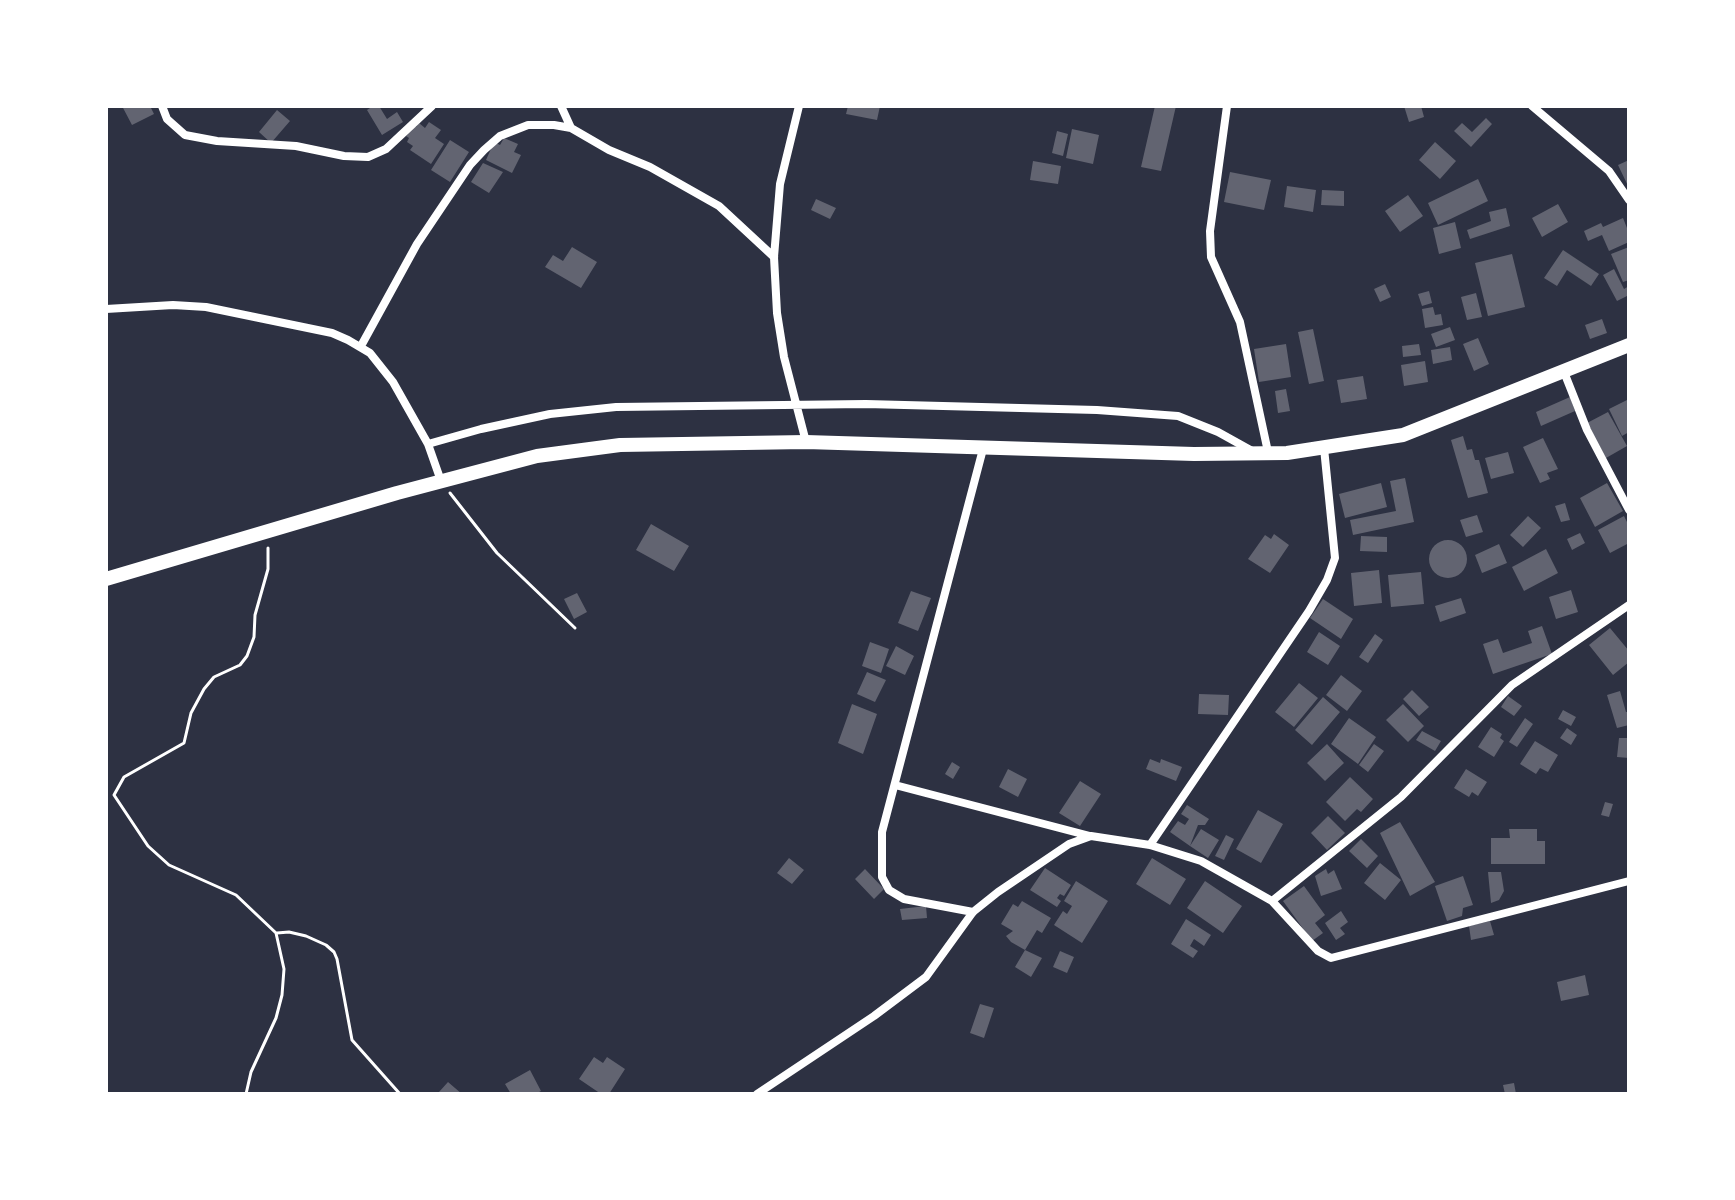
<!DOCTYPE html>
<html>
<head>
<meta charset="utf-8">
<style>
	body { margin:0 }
	#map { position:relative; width:1735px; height:1200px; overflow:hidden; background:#2d3142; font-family:Helvetica,sans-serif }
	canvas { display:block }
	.frame { position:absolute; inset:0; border:108px solid #fff; pointer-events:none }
</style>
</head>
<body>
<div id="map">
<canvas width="1735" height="1200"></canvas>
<div class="frame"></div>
</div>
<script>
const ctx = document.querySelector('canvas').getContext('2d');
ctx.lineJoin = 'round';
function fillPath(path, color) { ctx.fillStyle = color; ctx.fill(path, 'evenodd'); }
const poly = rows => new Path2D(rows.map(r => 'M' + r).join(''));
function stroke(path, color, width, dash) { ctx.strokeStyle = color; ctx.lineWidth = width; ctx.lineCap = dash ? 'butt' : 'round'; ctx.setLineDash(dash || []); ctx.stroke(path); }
const building = poly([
	[122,106,150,106,154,114,132,125],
	[373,106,379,106,387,119,397,112,403,122,382,135,367,110],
	[848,106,880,106,877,120,846,114],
	[1155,106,1176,106,1161,171,1141,167],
	[1404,106,1421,106,1424,117,1409,122],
	[277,110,290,121,271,143,259,132],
	[1486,118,1492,124,1471,147,1454,131,1462,123,1472,132],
	[429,122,441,130,435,138,444,144,431,164,410,150,413,146,407,142,409,138,406,136,414,125,416,127,419,123,425,128],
	[1072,129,1099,135,1093,164,1066,158],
	[1057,131,1068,134,1063,156,1052,153],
	[504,138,518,144,514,152,521,155,512,173,486,160,494,142,500,145],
	[450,140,469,152,450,182,431,170],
	[1435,142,1456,161,1440,179,1419,160],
	[1629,160,1629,188,1618,165],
	[1033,161,1061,166,1058,184,1030,180],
	[483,163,503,172,489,193,471,182],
	[1230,172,1271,180,1264,210,1224,202],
	[1478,179,1488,201,1438,225,1428,203],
	[1287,186,1316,190,1313,212,1284,207],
	[1322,190,1344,191,1344,206,1321,205],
	[1408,195,1423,216,1400,232,1385,211],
	[816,199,836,208,830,219,811,210],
	[1558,204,1568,222,1542,237,1532,218],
	[1506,208,1510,226,1470,239,1467,230,1491,221,1489,212],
	[1623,218,1629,233,1629,242,1609,251,1602,235,1588,241,1584,231,1601,223,1603,227],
	[1455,222,1461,248,1439,254,1433,228],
	[572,247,597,262,581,288,545,267,553,255,563,261],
	[1629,247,1629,280,1623,282,1611,254],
	[1563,250,1599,274,1591,286,1567,270,1557,286,1544,278],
	[1512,254,1525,307,1488,316,1475,263],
	[1614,269,1624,289,1629,286,1629,295,1617,301,1603,275],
	[1385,284,1391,297,1380,302,1374,289],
	[1429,291,1432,303,1422,306,1418,294],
	[1476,293,1482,317,1467,320,1461,297],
	[1433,307,1435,315,1441,314,1443,325,1425,328,1422,309],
	[1602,319,1607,333,1590,339,1585,325],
	[1450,327,1455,340,1436,347,1431,334],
	[1313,329,1324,381,1309,384,1298,332],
	[1478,338,1489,364,1474,371,1463,344],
	[1286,344,1291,377,1259,382,1254,349],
	[1419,344,1421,355,1403,357,1402,346],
	[1450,347,1452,360,1433,364,1431,350],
	[1425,361,1428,382,1404,386,1401,365],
	[1363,376,1367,399,1341,403,1337,380],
	[1286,389,1290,411,1278,413,1275,391],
	[1570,397,1575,411,1541,426,1536,412],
	[1629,399,1629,432,1622,436,1609,409],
	[1608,412,1627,446,1606,458,1587,423],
	[1463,436,1467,450,1472,449,1475,460,1479,460,1488,493,1468,498,1451,440],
	[1543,438,1558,469,1547,473,1550,479,1540,483,1523,447],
	[1508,452,1514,473,1491,479,1485,458],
	[1405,478,1414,522,1353,535,1350,520,1396,511,1390,481],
	[1381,483,1387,507,1345,518,1339,494],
	[1607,483,1623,511,1595,527,1580,498],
	[1565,503,1570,520,1561,522,1555,506],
	[1477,515,1483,532,1466,537,1460,520],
	[1528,516,1541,528,1523,547,1510,535],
	[1624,516,1629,526,1629,543,1610,553,1598,530],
	[651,524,689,546,674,571,636,550],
	[1580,533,1585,543,1572,550,1567,539],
	[1274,534,1289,545,1270,573,1248,559,1265,535,1271,539],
	[1361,536,1387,537,1387,552,1360,551],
	'1429 559a19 19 0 1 1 38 0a19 19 0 1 1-38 0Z',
	[1499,544,1507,563,1482,573,1475,555],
	[1546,549,1558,573,1524,591,1512,567],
	[1379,570,1382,603,1354,606,1351,573],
	[1421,572,1424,604,1391,607,1388,575],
	[1571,590,1578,612,1556,619,1549,597],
	[911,591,931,598,918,631,898,623],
	[577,593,587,612,574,619,564,599],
	[1461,598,1466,613,1440,622,1435,606],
	[1323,599,1353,619,1341,639,1310,618],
	[1542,626,1552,654,1493,674,1483,644,1498,639,1503,653,1532,643,1528,631],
	[1610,628,1629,651,1629,662,1613,675,1589,645],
	[1319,632,1340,646,1328,665,1307,652],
	[1375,634,1383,640,1368,663,1359,657],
	[870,642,889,649,881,673,862,666],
	[896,646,914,656,905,675,886,666],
	[867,672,886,680,875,702,857,694],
	[1341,675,1362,691,1347,711,1326,695],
	[1299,683,1318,698,1294,727,1275,712],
	[1412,690,1429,707,1419,716,1403,699],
	[1620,691,1626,712,1629,712,1629,725,1617,728,1607,695],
	[1199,694,1229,695,1228,715,1198,714],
	[1508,696,1522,706,1514,716,1501,707],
	[1323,697,1340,712,1312,745,1295,730],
	[852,704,877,714,863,754,838,743],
	[1403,704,1424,726,1408,742,1386,720],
	[1563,710,1576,717,1571,726,1558,719],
	[1349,718,1376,737,1358,764,1331,744],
	[1525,718,1533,724,1517,747,1509,742],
	[1491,727,1502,734,1500,738,1504,741,1494,757,1478,747],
	[1567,728,1577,735,1571,745,1560,738],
	[1422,731,1441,741,1435,751,1416,740],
	[1619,738,1629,738,1629,758,1617,757],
	[1535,741,1558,755,1548,772,1540,768,1536,774,1520,764],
	[1327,744,1344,763,1325,781,1307,763],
	[1374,744,1384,751,1368,772,1359,765],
	[1150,759,1160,763,1161,759,1182,767,1176,781,1146,769],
	[952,762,960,767,953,779,945,774],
	[1008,769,1027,779,1018,797,999,787],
	[1466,769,1487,782,1478,796,1472,792,1469,797,1454,788],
	[1350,777,1373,799,1361,812,1357,809,1345,821,1326,802],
	[1080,781,1101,794,1080,826,1059,813],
	[1605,802,1613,804,1609,817,1601,815],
	[1187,805,1209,819,1205,825,1198,825,1190,846,1170,832,1178,821,1185,825,1189,819,1181,814],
	[1258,810,1283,824,1261,863,1236,849],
	[1328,816,1345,833,1327,850,1311,833],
	[1400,822,1435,882,1410,896,1380,833],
	[1201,829,1219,840,1208,858,1190,846],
	[1509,829,1537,829,1537,841,1545,841,1545,864,1491,864,1491,838,1510,838],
	[1226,835,1234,839,1224,860,1215,856],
	[1361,839,1378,856,1367,868,1349,851],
	[789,858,804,870,792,884,777,873],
	[1152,858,1186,879,1170,905,1136,884],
	[1380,863,1401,880,1385,900,1364,883],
	[1045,868,1071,885,1064,896,1060,894,1057,898,1061,901,1057,907,1030,890],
	[865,869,884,889,874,899,855,879],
	[1326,869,1328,874,1334,870,1342,889,1321,896,1315,876],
	[1488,872,1501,872,1504,891,1499,900,1491,903],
	[1463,876,1473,905,1463,908,1462,916,1447,921,1435,886],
	[1076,881,1108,901,1082,943,1054,925,1063,911,1067,914,1072,906,1064,901],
	[1205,881,1242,906,1223,933,1187,908],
	[1304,886,1325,915,1315,923,1323,933,1312,941,1283,901],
	[1022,901,1051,918,1042,933,1037,930,1025,950,1011,942,1006,936,1013,931,1001,924,1013,904,1018,907],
	[926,906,927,918,902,920,900,909],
	[1341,911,1348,922,1340,928,1345,934,1336,940,1325,923],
	[1186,919,1211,935,1204,946,1194,939,1190,946,1198,951,1193,958,1171,944],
	[1490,921,1494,935,1471,940,1469,926],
	[1025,950,1042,958,1031,977,1015,967],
	[1060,951,1074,957,1067,973,1053,967],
	[1585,975,1589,995,1561,1001,1557,982],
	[980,1004,994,1008,984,1038,970,1033],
	[594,1057,603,1063,607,1057,625,1069,609,1094,601,1094,579,1079],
	[530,1070,541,1091,535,1094,511,1094,505,1084],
	[448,1082,462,1094,439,1092],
	[1514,1083,1516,1094,1505,1094,1503,1085]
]);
const path = poly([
	[450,493,497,553,575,628],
	[277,933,289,932,306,936,326,945,334,952,337,959,352,1040,400,1094],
	[246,1094,251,1072,276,1018,282,995,284,969,276,933,236,895,169,865,148,846,114,795,124,777,184,743,191,713,204,689,214,677,240,665,247,656,254,637,255,615,268,569,268,548]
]);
const minor = poly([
	[162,106,167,119,185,135,217,141,296,146,344,156,368,157,386,149,432,106],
	[561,106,571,128,609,150,650,167,719,206,774,257],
	[799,106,780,184,774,257,777,313,784,357,806,442],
	[1227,106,1210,231,1211,257,1240,322,1268,452],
	[1532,106,1609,171,1629,200],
	[106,309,173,305,206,307,332,333,348,340,370,353,393,382,428,444,441,481],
	[361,346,417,244,470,165,484,150,500,136,528,125,554,125,571,128],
	[1564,372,1587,430,1629,510],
	[428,444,481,429,550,414,616,407,866,404,1097,410,1178,416,1218,432,1254,452],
	[895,785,1090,836],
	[1150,845,1309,611,1327,580,1335,558,1324,448],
	[1272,901,1401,797,1512,685,1629,605],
	[973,912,904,899,889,890,882,877,882,832,983,449],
	[757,1094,874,1016,926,977,973,912,998,892,1069,844,1091,836,1150,845,1201,861,1272,901,1318,951,1331,958,1629,881]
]);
const primary = poly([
	[106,579,397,493,537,456,620,445,806,442,1194,454,1287,453,1403,435,1629,345]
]);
fillPath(building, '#626471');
stroke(path, '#fff', 3);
stroke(minor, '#fff', 8);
stroke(primary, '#fff', 14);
</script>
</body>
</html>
